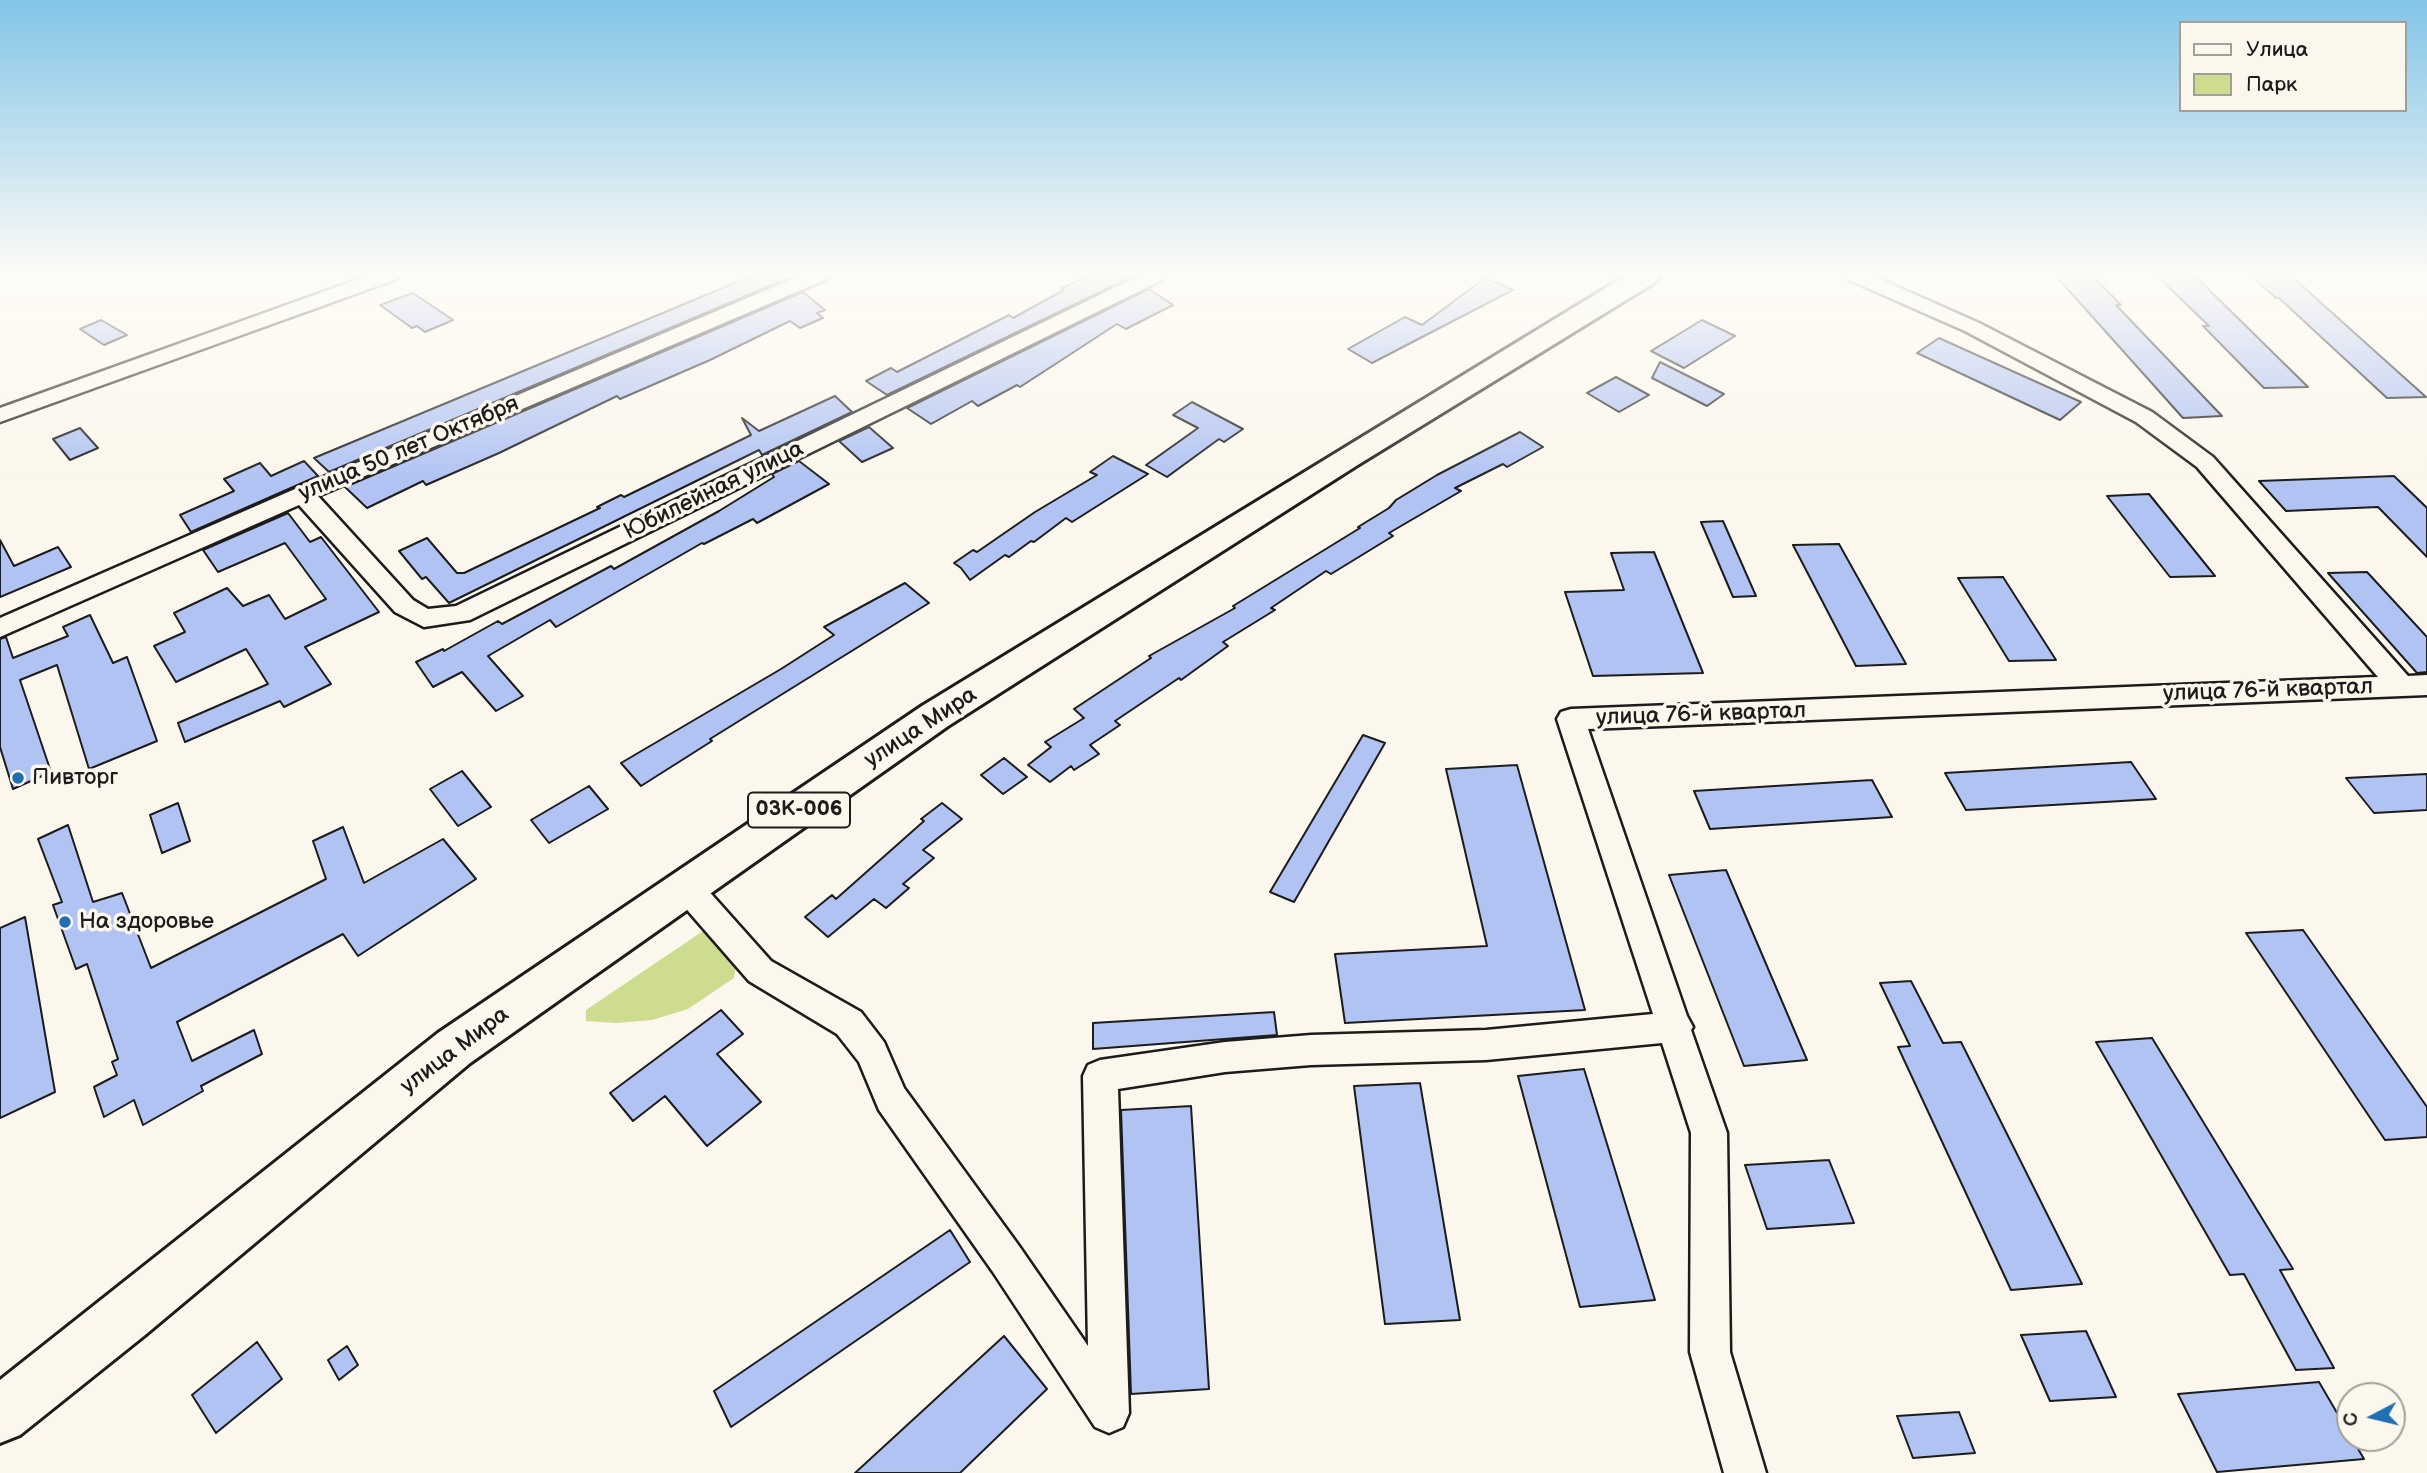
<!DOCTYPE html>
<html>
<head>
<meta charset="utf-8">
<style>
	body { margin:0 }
	#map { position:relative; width:2427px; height:1473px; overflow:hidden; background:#fbf7ec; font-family:"Balsamiq Sans",sans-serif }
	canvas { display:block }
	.legend { position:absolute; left:2179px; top:21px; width:228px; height:91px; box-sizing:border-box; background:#fbf7ec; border:2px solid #a29f99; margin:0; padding:9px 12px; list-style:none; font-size:21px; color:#1c1c1c }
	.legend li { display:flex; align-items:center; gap:14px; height:35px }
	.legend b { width:35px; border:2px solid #a29f99 }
	.north { position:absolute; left:2336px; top:1382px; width:70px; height:70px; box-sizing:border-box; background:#fbf7ec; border:2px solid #a29f99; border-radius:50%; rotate:263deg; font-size:19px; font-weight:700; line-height:28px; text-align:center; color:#1c1c1c }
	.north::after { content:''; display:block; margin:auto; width:24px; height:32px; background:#1f6fb2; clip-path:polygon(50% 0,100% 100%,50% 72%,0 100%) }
</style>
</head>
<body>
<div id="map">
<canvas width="2427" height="1473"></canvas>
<ul class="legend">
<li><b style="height:9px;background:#fbf7ec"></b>Улица</li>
<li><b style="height:19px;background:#cedc8f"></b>Парк</li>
</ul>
<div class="north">С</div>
</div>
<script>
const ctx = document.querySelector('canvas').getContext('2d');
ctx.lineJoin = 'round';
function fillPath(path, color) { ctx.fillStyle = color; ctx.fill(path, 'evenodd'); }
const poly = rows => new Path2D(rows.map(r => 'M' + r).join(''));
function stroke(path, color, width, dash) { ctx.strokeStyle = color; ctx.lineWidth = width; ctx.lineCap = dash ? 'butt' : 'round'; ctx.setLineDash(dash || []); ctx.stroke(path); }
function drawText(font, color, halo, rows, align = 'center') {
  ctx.font = font + ' "Balsamiq Sans",sans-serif'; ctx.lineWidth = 7; ctx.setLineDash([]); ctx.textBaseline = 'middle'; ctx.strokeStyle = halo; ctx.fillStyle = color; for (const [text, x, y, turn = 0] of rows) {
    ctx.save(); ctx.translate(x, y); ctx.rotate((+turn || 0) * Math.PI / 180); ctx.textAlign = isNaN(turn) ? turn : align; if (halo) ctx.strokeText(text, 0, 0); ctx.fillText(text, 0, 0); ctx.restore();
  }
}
const green = poly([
	[706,929,737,960,734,978,688,1009,652,1020,616,1023,586,1021,586,1010]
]);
const building = poly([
	[754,275,781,275,786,279,329,472,314,458,754,275],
	[1090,275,1131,277,887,395,866,381,891,368,897,372,1009,315,1013,318,1064,290,1062,288,1090,275],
	[2055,275,2092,275,2121,305,2116,305,2222,416,2183,418,2055,275],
	[2156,275,2194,275,2308,387,2264,388,2203,326,2209,326,2156,275],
	[2250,275,2290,275,2426,397,2387,398,2279,298,2276,298,2250,275],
	[1485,278,1513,290,1372,363,1348,349,1405,317,1422,325,1485,278],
	[1149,289,1173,305,1126,329,1117,324,1020,387,1017,385,978,406,972,401,931,424,907,408,1149,289],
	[803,292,825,310,817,313,823,318,800,328,790,321,710,360,620,399,617,396,499,453,426,485,423,481,367,508,345,487,803,292],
	[413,293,453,320,425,332,417,326,412,328,380,305,413,293],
	[101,320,127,335,104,345,80,329,101,320],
	[1702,320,1735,336,1684,368,1651,351,1702,320],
	[1939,338,2081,402,2060,420,1917,353,1939,338],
	[1660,362,1724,394,1707,406,1652,378,1660,362],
	[1616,377,1649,395,1619,412,1587,393,1616,377],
	[835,396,852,412,762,455,759,450,449,603,426,577,422,579,399,551,427,538,457,573,464,573,600,508,597,507,621,495,624,497,751,435,742,418,759,431,835,396],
	[1192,402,1243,429,1224,442,1219,439,1167,477,1146,465,1198,428,1173,415,1192,402],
	[869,427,893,448,862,462,839,441,869,427],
	[80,428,98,448,70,460,53,439,80,428],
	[1520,432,1543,447,1507,467,1503,464,1455,488,1461,491,1389,533,1393,536,1331,574,1326,571,1271,608,1275,610,1223,642,1228,646,1181,680,1179,678,1115,721,1120,725,1090,745,1099,754,1074,770,1071,766,1050,782,1028,765,1051,747,1045,742,1084,718,1074,709,1151,658,1149,656,1235,608,1233,606,1360,528,1358,527,1389,508,1396,500,1437,475,1520,432],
	[1113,456,1148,474,1072,522,1066,518,1034,542,1031,541,1009,557,1005,555,970,580,961,568,954,563,973,550,977,552,1035,512,1097,475,1090,472,1113,456],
	[304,461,318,476,191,532,180,515,234,491,224,479,260,463,271,476,304,461],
	[799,461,829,484,757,523,753,519,704,544,702,543,556,627,550,620,488,656,523,696,496,711,462,672,433,687,416,662,443,649,444,651,498,621,502,624,611,566,614,569,719,511,774,477,772,474,799,461],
	[2394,476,2427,508,2427,557,2378,507,2286,511,2259,481,2394,476],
	[2149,494,2215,576,2170,577,2107,496,2149,494],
	[288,513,310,542,321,537,379,612,305,647,331,684,284,707,280,701,185,742,178,723,268,684,246,649,176,682,154,646,185,632,174,613,227,588,243,606,269,595,285,619,326,599,285,543,218,572,203,550,288,513],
	[1723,521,1756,596,1733,597,1701,522,1723,521],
	[0,540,14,566,58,547,71,567,0,597,0,540],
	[1839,544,1906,664,1856,666,1793,545,1839,544],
	[1654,552,1703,673,1593,676,1565,592,1624,590,1611,553,1654,552],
	[2367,572,2427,637,2427,672,2417,673,2328,573,2367,572],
	[2003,577,2056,660,2009,661,1958,578,2003,577],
	[905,583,929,603,710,739,712,741,641,786,621,763,781,669,834,635,824,627,905,583],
	[90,615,113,663,127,657,157,741,89,769,57,665,20,680,51,772,13,789,0,747,0,639,6,637,13,658,68,636,63,627,90,615],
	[1363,735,1385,743,1294,902,1270,892,1363,735],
	[1004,758,1027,777,1003,794,981,775,1004,758],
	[2131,762,2156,799,1966,810,1945,773,2131,762],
	[1517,765,1585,1010,1345,1023,1335,954,1487,946,1446,769,1517,765],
	[462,771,491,807,458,826,430,789,462,771],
	[2427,774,2427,810,2374,813,2346,778,2427,774],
	[1872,780,1892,817,1710,829,1694,791,1872,780],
	[589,786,608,809,549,843,531,820,589,786],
	[178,803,190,841,162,853,150,815,178,803],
	[942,803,962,819,923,850,934,858,903,884,909,888,886,908,874,899,828,937,805,917,832,895,836,899,924,821,921,819,942,803],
	[68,825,93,902,122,893,151,968,326,879,313,841,343,827,364,883,443,839,476,879,358,956,343,934,177,1022,192,1061,254,1030,262,1054,201,1086,203,1091,143,1125,134,1100,104,1117,94,1087,117,1075,112,1062,118,1059,87,964,76,969,53,905,62,902,38,839,68,825],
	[1726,870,1807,1060,1744,1066,1669,875,1726,870],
	[25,917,55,1092,0,1118,0,928,25,917],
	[2303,930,2427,1107,2427,1137,2385,1140,2246,933,2303,930],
	[1911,981,1943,1043,1961,1042,2082,1284,2011,1290,1898,1047,1910,1046,1880,983,1911,981],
	[721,1010,743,1034,717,1054,761,1102,707,1146,665,1096,633,1121,610,1093,721,1010],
	[1274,1012,1277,1035,1093,1049,1093,1023,1274,1012],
	[2152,1038,2293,1269,2280,1270,2334,1368,2296,1370,2244,1274,2230,1275,2096,1042,2152,1038],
	[1584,1069,1655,1300,1580,1307,1518,1076,1584,1069],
	[1420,1083,1460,1320,1385,1324,1354,1086,1420,1083],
	[1191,1106,1209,1389,1131,1394,1121,1110,1191,1106],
	[1829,1160,1854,1223,1767,1229,1745,1165,1829,1160],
	[950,1230,970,1262,731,1427,714,1391,950,1230],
	[2086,1331,2116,1397,2050,1401,2021,1335,2086,1331],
	[1004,1336,1047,1389,960,1473,855,1473,1004,1336],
	[257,1342,282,1379,216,1433,192,1395,257,1342],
	[347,1346,358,1365,339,1380,328,1360,347,1346],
	[2319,1382,2364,1459,2217,1472,2178,1394,2319,1382],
	[1959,1412,1975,1453,1913,1458,1897,1416,1959,1412]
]);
const minor = poly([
	[370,275,399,275,397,279,0,422,0,408,370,275],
	[802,275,829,275,827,279,318,496,413,600,428,609,456,606,1141,275,1166,275,1164,279,470,620,424,627,395,612,299,505,0,637,0,618,295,489,802,275],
	[1845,275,1871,275,1979,323,2152,412,2213,457,2408,676,2427,675,2427,695,1588,729,1687,1016,1693,1027,1691,1030,1727,1133,1730,1352,1766,1473,1724,1473,1690,1352,1691,1133,1662,1043,1486,1060,1311,1065,1225,1072,1118,1089,1129,1413,1123,1427,1109,1433,1095,1427,993,1272,879,1110,859,1062,837,1034,749,981,675,896,671,887,675,878,686,874,697,878,771,961,861,1012,884,1042,904,1088,1019,1246,1088,1346,1083,1076,1088,1065,1100,1060,1225,1042,1311,1035,1486,1030,1653,1014,1557,719,1561,712,1571,709,2378,677,2197,467,2136,422,1965,331,1847,279,1845,275]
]);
const primary = poly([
	[1627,275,1660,275,1657,281,1356,466,948,726,470,1063,145,1335,20,1435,0,1443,0,1380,438,1033,922,706,1627,275]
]);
const markers = [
	[18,778,7,"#1f6fb2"],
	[65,922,7,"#1f6fb2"]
];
const shields = [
	[799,810,102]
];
const shieldNames = [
	["03К-006",799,810]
];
const streetNames = [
	["улица 50 лет Октября",409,449,-23],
	["Юбилейная улица",714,491,-26],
	["улица 76-й квартал",2268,691,-2],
	["улица 76-й квартал",1701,715,-2],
	["улица Мира",921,728,-33],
	["улица Мира",455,1051,-37]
];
const poiNames = [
	["Пивторг",32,778],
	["На здоровье",79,922]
];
fillPath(green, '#cedc8f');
fillPath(building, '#b1c3f3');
stroke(building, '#1c1c1c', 2);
stroke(minor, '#1c1c1c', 5);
stroke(primary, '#1c1c1c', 6);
fillPath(minor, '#fbf7ec');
fillPath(primary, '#fbf7ec');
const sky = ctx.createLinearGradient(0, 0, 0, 482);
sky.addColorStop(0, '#83c5e8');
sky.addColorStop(0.57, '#fdfbf6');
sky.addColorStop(1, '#fdfbf600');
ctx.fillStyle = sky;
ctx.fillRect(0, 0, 2427, 482);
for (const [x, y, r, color] of markers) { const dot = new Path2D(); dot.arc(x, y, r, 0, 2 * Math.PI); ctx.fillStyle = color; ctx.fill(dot); stroke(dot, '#fbf7ec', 2.5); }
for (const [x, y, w] of shields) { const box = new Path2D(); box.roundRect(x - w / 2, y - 17.5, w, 35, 5); ctx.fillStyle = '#fbf7ec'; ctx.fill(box); stroke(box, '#1c1c1c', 2); }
drawText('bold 21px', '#1c1c1c', null, shieldNames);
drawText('23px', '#1c1c1c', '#fbf7ec', streetNames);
drawText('23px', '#1c1c1c', '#fbf7ec', poiNames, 'left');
</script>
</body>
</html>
